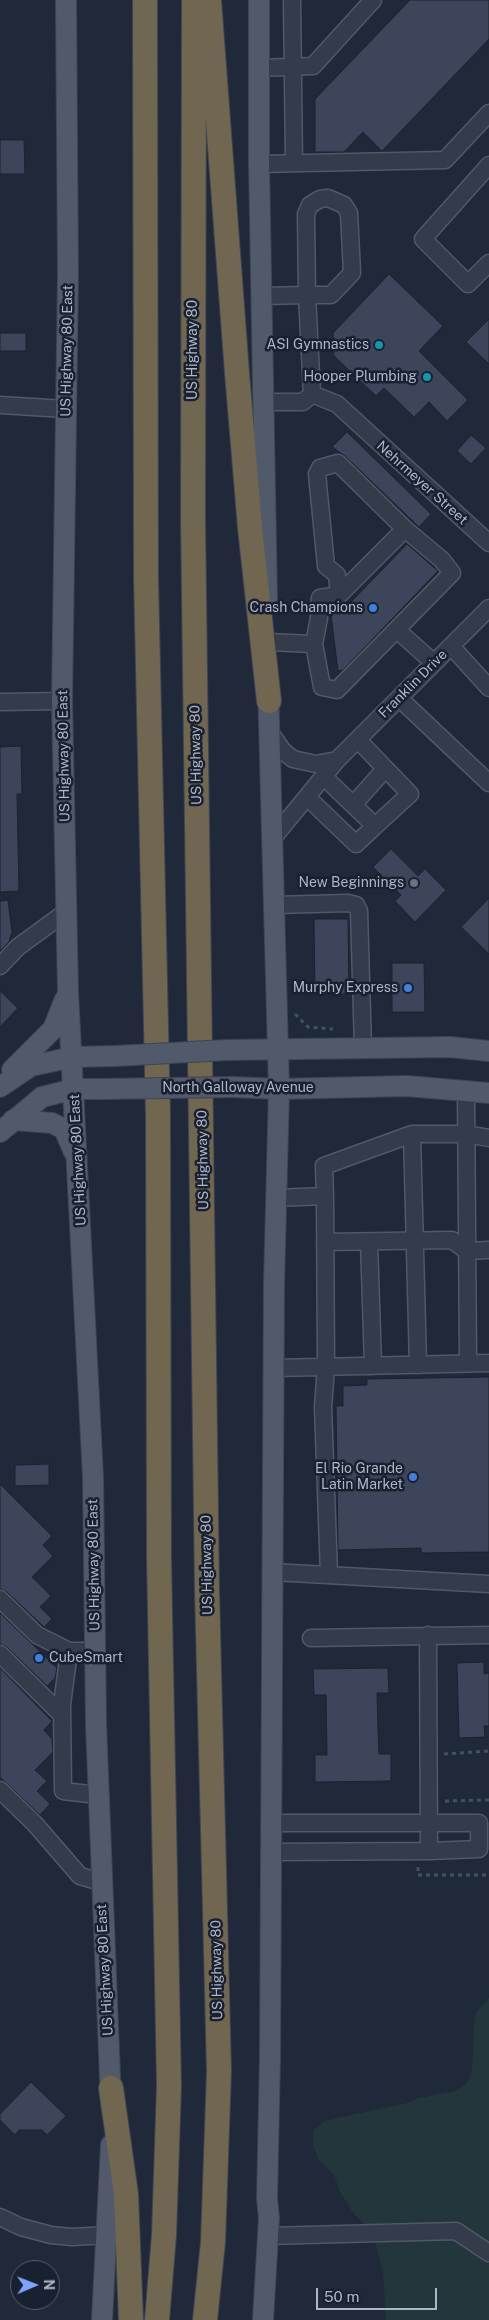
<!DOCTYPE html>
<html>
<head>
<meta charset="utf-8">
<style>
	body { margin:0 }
	#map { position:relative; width:489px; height:2320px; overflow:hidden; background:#20293a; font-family:"Public Sans",sans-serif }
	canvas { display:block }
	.north { position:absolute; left:10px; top:2260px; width:50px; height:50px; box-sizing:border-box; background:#19202f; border:1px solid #555c6c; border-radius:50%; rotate:89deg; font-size:14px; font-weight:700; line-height:20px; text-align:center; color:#aeb5c7 }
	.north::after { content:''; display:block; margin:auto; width:18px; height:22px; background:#7da3fd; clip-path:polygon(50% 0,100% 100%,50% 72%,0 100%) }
	.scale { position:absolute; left:316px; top:2288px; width:121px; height:22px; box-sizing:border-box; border:2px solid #aeb5c7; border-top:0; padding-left:6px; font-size:15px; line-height:18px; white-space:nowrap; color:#aeb5c7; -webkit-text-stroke:4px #19202f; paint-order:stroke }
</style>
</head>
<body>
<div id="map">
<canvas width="489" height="2320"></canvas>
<div class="north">N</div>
<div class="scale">50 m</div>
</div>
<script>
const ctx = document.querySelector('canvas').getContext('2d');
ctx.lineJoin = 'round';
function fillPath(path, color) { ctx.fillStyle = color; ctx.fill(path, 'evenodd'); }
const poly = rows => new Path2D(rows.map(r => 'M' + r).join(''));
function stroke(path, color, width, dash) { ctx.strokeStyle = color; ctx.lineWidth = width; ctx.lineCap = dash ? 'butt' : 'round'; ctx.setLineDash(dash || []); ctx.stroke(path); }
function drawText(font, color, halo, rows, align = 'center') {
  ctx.font = font + ' "Public Sans",sans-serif'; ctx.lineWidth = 5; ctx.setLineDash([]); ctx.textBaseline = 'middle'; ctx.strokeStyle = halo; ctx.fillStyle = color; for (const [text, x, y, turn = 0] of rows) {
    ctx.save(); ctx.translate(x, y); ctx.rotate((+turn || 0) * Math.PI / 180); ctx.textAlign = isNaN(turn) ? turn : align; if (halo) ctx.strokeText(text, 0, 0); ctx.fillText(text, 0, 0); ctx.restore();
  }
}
const green = poly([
	[489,1998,489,2320,386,2320,383,2273,373,2233,353,2213,339,2190,335,2177,318,2158,313,2145,313,2131,324,2121,407,2103,419,2098,456,2091,467,2083,472,2071,474,2024,476,2012]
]);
const building = poly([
	[410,0,489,0,489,39,382,151,363,132,344,152,315,152,315,99,410,0],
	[0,140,24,140,25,174,0,174,0,140],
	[389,274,443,326,419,351,468,400,447,421,429,402,414,417,384,388,376,396,334,356,333,333,389,274],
	[489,319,489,364,466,342,489,319],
	[0,333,26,333,26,351,0,351,0,333],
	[347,432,431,514,419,527,345,456,332,447,347,432],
	[471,435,486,448,471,464,457,451,471,435],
	[407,544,438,571,343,670,338,671,330,607,350,603,407,544],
	[21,746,22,794,17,794,19,891,0,892,0,747,21,746],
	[391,849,418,876,425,869,446,890,415,922,395,901,401,895,373,867,391,849],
	[489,898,489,954,461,927,489,898],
	[8,900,12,932,9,942,0,951,0,901,8,900],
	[314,919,348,919,349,994,315,994,314,919],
	[392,963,424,963,425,1012,392,1012,392,963],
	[0,991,18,1008,0,1027,0,991],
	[489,1377,489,1552,421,1553,421,1548,338,1550,336,1406,343,1406,343,1386,367,1385,367,1379,489,1377],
	[49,1464,49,1485,15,1486,15,1465,49,1464],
	[0,1484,52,1536,43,1545,53,1556,32,1577,51,1596,40,1607,52,1619,44,1627,7,1592,0,1589,0,1484],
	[0,1613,57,1668,55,1678,47,1686,7,1647,0,1644,0,1613],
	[484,1662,484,1674,489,1673,489,1726,484,1726,485,1737,459,1738,457,1663,484,1662],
	[0,1668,52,1721,44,1730,52,1739,53,1752,35,1770,47,1781,37,1791,50,1804,40,1815,0,1777,0,1668],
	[388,1668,389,1693,377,1693,378,1730,379,1754,391,1754,391,1781,315,1782,315,1755,327,1755,326,1695,314,1695,313,1669,388,1668],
	[31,2082,66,2116,47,2135,42,2130,19,2130,15,2135,0,2120,0,2114,31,2082]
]);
const path = poly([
	[295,1014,308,1027,333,1029],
	[444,1754,489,1751],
	[445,1801,489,1800],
	[418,1867,418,1875,489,1875]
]);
const minor = poly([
	[292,0,294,163],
	[258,68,313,66,373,0],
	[259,164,445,160,489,113],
	[489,165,423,239,468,284,489,263],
	[262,296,307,295,306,214,310,205,320,199,328,198,344,205,349,213,352,273,331,295,307,295,312,394,337,404,489,543],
	[264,402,303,402,312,394],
	[0,405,65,409],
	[339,595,405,529],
	[397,630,434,663],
	[268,642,314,644,319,618,320,598,339,595,337,575,326,566,317,474,320,468,338,463,405,529,442,560,452,573,337,690,322,687,314,644],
	[451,646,489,688],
	[399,698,489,783],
	[0,702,62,701],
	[269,731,283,751,293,759,316,764,337,760],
	[358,740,410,794,375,826],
	[307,797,356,844,375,826,324,777],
	[353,805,385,769],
	[273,838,337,760,489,608],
	[275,905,348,903,356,905,359,911,363,1048],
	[0,966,18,947,66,912],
	[466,1091,468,1363],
	[412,1134,418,1365],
	[325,1196,326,1367,323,1407,329,1575],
	[276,1198,325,1196,324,1166,412,1134,466,1134,489,1138],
	[325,1242,452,1240,467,1251,489,1250],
	[369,1242,373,1366],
	[275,1368,489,1363],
	[273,1572,489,1584],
	[0,1599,37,1635,69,1651],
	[428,1635,429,1851],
	[311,1638,489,1635],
	[95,1651,69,1651,62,1705,63,1791,98,1795],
	[0,1654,62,1715],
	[0,1790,35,1824,80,1876,101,1882],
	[271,1852,429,1851,479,1849,479,1823,272,1823],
	[0,2217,21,2227,51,2235,72,2237,108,2235],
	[268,2236,456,2231,489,2253]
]);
const major = poly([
	[66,0,68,274,62,701,68,992,93,1477,96,1724,111,2103],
	[259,0,259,164,267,599],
	[227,1050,450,1047,489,1051],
	[12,1070,53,1029,65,999],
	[0,1087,31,1066,73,1057,115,1056],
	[233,1087,279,1089,407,1086,489,1093],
	[13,1120,52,1123,64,1129,74,1152],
	[0,1132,42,1097,74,1089,103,1089],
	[102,2320,111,2145],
	[263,2320,269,2218,267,2199,270,2057,274,1284,279,1089,268,685]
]);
const highway = poly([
	[145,0,146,577,158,1116,159,1558,169,2086,164,2235,157,2320],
	[194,0,193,518,207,1590,219,2071,213,2242,205,2320],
	[209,0,237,373,250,528,269,701],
	[111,2088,126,2194,131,2320]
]);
const majorBridge = poly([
	[115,1056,227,1050],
	[103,1089,233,1087]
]);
const markers = [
	[379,345,5,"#0f9aa8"],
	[427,377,5,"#0f9aa8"],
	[373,608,5,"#3f7fe0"],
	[414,883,5,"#6b7280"],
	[408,988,5,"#3f7fe0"],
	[413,1477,5,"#3f7fe0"],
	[39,1658,5,"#3f7fe0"]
];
const poiNames = [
	["ASI Gymnastics",369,345],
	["Hooper Plumbing",417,377],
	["Crash Champions",363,608],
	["New Beginnings",404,883],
	["Murphy Express",398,988],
	["El Rio Grande",403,1469],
	["Latin Market",403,1485],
	["CubeSmart",49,1658,"left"]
];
const streetNames = [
	["US Highway 80",193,350,-90],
	["US Highway 80 East",67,351,-89],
	["Nehrmeyer Street",422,483,42],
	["Franklin Drive",413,684,-45],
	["US Highway 80",196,755,-91],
	["US Highway 80 East",64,756,-91],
	["North Galloway Avenue",238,1088],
	["US Highway 80 East",78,1160,-93],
	["US Highway 80",203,1160,-91],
	["US Highway 80 East",94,1565,-91],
	["US Highway 80",207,1565,-91],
	["US Highway 80 East",105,1970,-93],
	["US Highway 80",217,1970,-91]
];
fillPath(green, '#22363b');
fillPath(building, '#3c455a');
stroke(building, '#1b2231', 1);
stroke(minor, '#515868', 19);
stroke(major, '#3d4454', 22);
stroke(highway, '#3e4555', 26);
stroke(path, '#405358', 3, [4, 4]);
stroke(minor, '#343b4a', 16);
stroke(major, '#515a6b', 20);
stroke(highway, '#716750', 24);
stroke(majorBridge, '#3d4454', 22, []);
stroke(majorBridge, '#515a6b', 20);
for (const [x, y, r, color] of markers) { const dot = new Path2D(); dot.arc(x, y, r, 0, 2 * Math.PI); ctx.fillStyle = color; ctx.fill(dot); stroke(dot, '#19202f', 2); }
drawText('14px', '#aeb5c7', '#19202f', poiNames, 'right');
drawText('14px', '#aeb5c7', '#19202f', streetNames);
</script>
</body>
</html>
